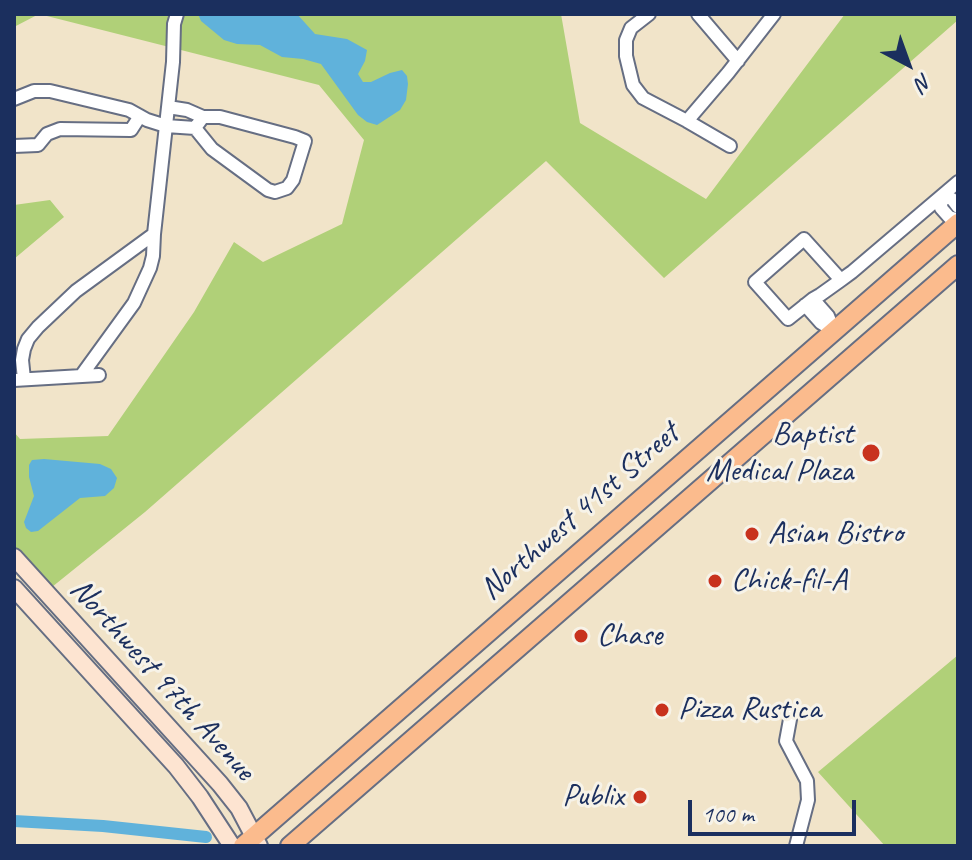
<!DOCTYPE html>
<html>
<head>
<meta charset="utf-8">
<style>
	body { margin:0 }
	#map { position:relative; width:972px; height:860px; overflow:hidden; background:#f1e4c9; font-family:Caveat,sans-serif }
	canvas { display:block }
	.frame { position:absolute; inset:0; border:16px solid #1b2f5e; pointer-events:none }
	.north { position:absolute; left:868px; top:24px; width:80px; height:80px; -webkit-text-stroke:6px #f7f3e8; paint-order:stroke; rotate:139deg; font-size:22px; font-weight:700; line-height:32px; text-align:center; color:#1b2f5e }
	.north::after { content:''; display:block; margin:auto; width:28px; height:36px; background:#1b2f5e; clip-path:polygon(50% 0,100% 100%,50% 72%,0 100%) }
	.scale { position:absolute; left:688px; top:800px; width:168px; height:36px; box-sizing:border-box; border:4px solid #1b2f5e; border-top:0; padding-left:10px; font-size:24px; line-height:28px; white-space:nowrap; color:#1b2f5e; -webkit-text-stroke:6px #f7f3e8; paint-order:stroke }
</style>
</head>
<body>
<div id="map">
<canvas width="972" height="860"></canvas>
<div class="frame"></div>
<div class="north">N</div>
<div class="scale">100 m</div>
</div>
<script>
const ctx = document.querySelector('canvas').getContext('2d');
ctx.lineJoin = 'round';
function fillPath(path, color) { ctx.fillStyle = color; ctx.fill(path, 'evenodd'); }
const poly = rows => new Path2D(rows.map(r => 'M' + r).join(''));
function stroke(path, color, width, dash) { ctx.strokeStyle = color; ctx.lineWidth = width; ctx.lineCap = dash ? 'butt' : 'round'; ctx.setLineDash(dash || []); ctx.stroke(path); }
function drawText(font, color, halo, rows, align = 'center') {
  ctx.font = font + ' Caveat,sans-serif'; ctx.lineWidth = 6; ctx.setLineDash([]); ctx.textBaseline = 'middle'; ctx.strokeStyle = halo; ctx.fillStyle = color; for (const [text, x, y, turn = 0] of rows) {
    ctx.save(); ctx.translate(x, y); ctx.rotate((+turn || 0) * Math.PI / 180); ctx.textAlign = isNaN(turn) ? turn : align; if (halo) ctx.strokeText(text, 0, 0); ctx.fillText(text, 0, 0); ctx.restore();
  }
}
const green = poly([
	[14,14,561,14,580,123,706,199,845,14,958,14,958,20,664,278,546,161,145,512,52,587,14,546,14,432,20,439,108,436,194,312,234,242,263,262,342,224,364,140,319,85,39,14,14,27],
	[50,200,64,217,14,259,14,205],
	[958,655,958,846,885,846,818,772]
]);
const water = poly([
	[198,14,242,14,246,16,297,14,315,34,347,39,367,50,365,61,358,74,363,82,371,82,390,73,402,70,407,76,408,84,406,100,400,110,377,125,367,122,358,115,321,64,303,59,282,57,260,45,237,44,224,40,201,21],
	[44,459,100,464,111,469,117,478,114,488,105,496,80,498,38,531,31,532,26,528,24,522,34,496,29,477,29,465,32,460]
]);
const canal = poly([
	[14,821,103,826,206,837]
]);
const street = poly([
	[649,14,631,28,626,40,626,56,633,85,643,98,687,121,728,73,774,14],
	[698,14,738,61],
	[14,99,34,91,50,91,129,110,147,120,166,126,195,128],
	[168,107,187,110,203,117],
	[203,117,220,117,295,137,305,141,293,180,287,188,275,192,268,190,212,149,195,128,203,117],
	[687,121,730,146],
	[14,146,38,145,47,134,60,129,131,130,140,116],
	[942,196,941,208,949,217,958,220],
	[942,196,952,199,958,207],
	[841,280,804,239,755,282,788,319,813,299,820,295,841,280,852,272,958,182],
	[813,299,828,316,834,331],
	[805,305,821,323,834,331],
	[81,376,134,303,150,268,153,256,154,234,173,62,174,24,177,14],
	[24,379,22,360,24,349,28,339,38,327,76,291,154,234],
	[14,380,99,375],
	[791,714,786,741,807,781,808,800,796,846]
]);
const secondary = poly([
	[14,557,220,784,239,808,259,846],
	[14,588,176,766,200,797,232,846]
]);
const primary = poly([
	[243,846,958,223],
	[290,846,958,265]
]);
const markers = [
	[871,453,10,"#c8321e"],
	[752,534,8,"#c8321e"],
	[715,581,8,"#c8321e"],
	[581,636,8,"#c8321e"],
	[662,710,8,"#c8321e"],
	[640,797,8,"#c8321e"]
];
const poiNames = [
	["Baptist",853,435,"right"],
	["Medical Plaza",853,472,"right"],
	["Asian Bistro",768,534],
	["Chick-fil-A",731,581],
	["Chase",597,636],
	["Pizza Rustica",678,710],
	["Publix",624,797,"right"]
];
const streetNames = [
	["Northwest 41st Street",580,512,-41],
	["Northwest 97th Avenue",162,680,48]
];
fillPath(green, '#b0d078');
fillPath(water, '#60b2db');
stroke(canal, '#60b2db', 12);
stroke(street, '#666e83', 16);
stroke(secondary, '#666e83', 20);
stroke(primary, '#666e83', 22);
stroke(street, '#fff', 12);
stroke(secondary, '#fde4d1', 16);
stroke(primary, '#fbbb8d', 18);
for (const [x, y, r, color] of markers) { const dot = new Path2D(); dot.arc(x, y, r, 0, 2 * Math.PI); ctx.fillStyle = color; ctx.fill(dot); stroke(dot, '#f7f3e8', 3); }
drawText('32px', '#1b2f5e', '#f7f3e8', poiNames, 'left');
drawText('32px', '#1b2f5e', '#f7f3e8', streetNames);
</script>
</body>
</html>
